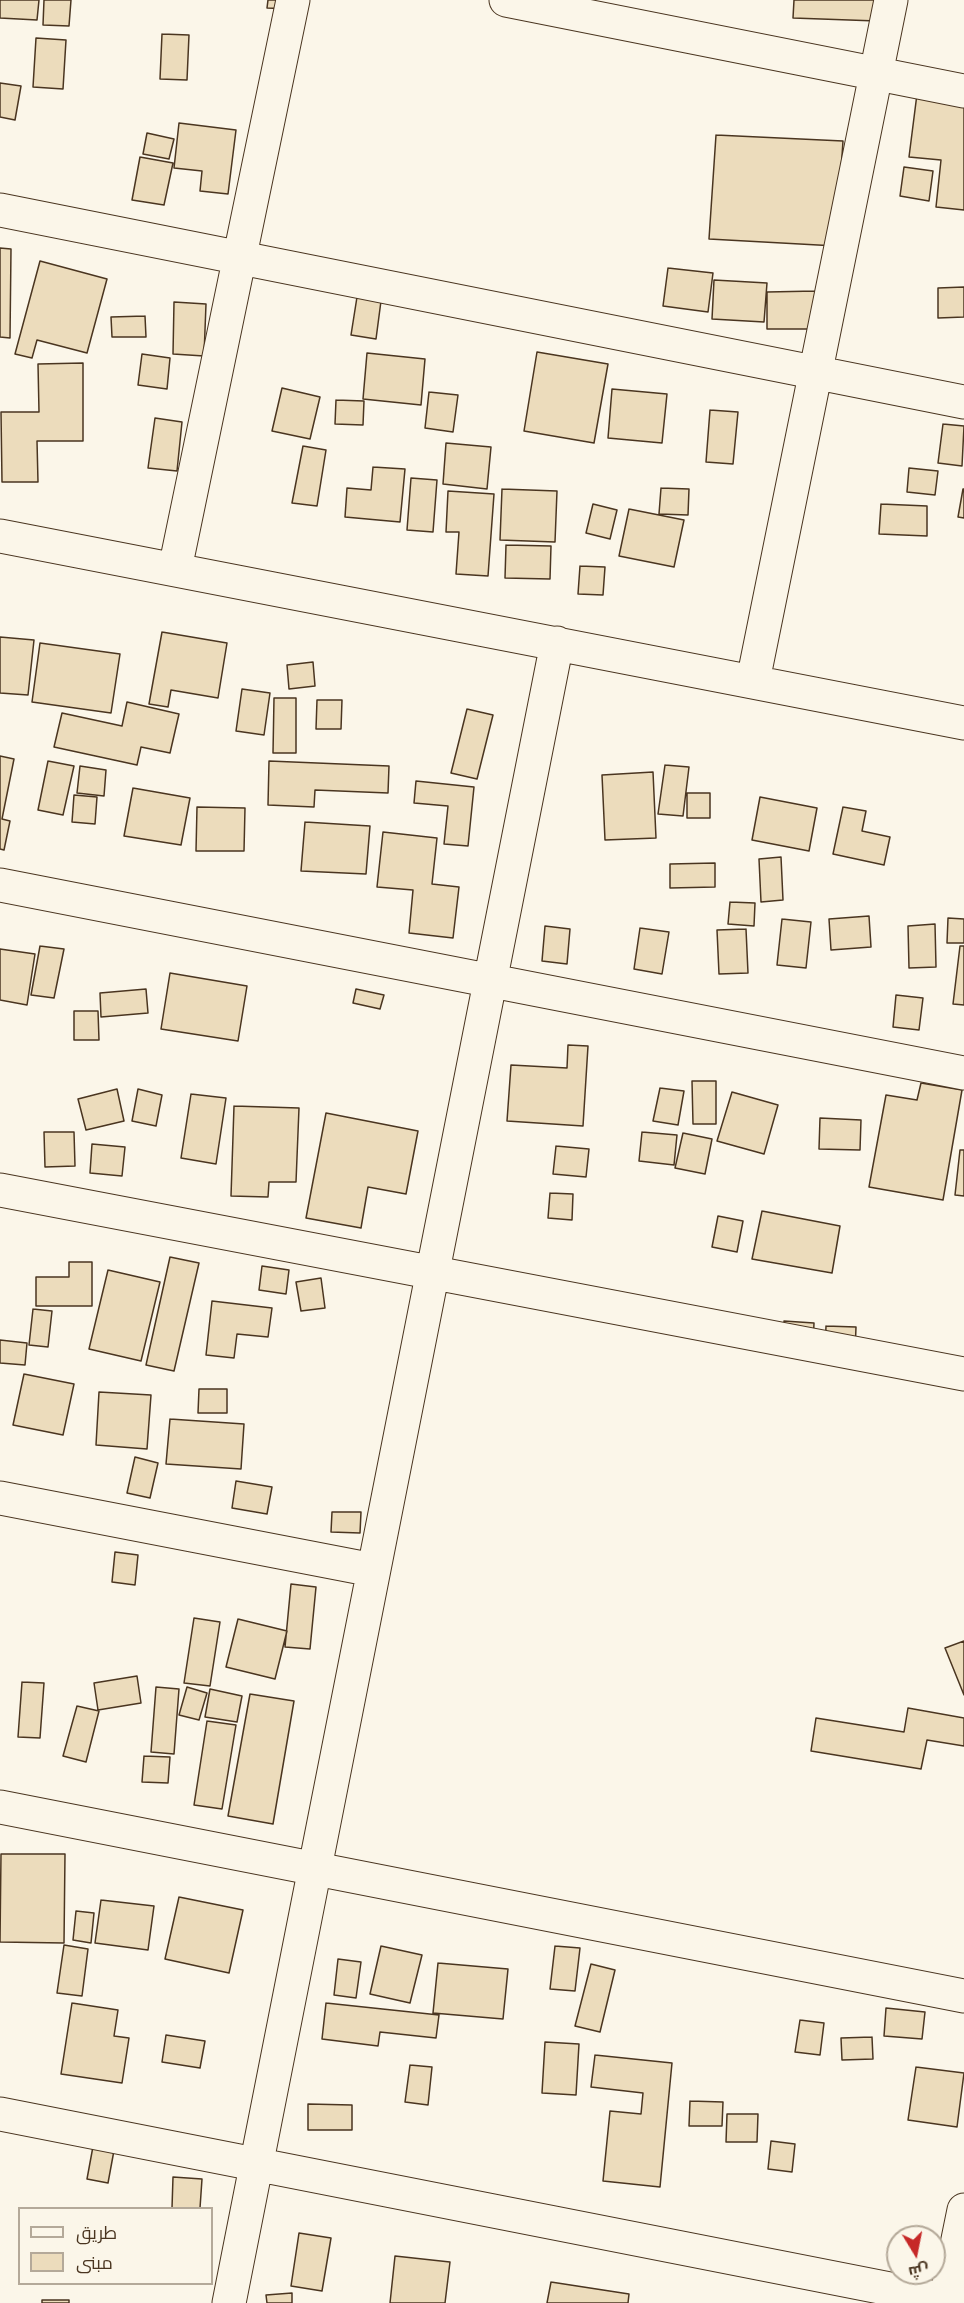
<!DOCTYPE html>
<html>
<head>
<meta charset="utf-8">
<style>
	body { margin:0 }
	#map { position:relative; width:964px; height:2303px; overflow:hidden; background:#fbf6e9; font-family:"Space Grotesk",Cairo,sans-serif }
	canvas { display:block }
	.legend { position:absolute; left:18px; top:2207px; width:195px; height:78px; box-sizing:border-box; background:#fbf6e9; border:2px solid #b4a999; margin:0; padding:8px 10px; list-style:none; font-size:18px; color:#4a3520 }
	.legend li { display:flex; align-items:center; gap:12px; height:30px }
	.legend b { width:30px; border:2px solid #b4a999 }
	.north { position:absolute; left:886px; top:2225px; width:60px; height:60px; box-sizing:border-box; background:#fbf6e9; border:2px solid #b4a999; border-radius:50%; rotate:170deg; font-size:16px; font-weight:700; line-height:24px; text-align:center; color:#4a3520 }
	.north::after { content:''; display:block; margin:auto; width:21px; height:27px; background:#c62828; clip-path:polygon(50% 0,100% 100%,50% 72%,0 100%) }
</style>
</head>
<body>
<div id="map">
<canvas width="964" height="2303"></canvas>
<ul class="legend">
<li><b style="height:8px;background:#fbf6e9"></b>طريق</li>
<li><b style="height:16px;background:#ecdcbc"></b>مبنى</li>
</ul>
<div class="north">ش</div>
</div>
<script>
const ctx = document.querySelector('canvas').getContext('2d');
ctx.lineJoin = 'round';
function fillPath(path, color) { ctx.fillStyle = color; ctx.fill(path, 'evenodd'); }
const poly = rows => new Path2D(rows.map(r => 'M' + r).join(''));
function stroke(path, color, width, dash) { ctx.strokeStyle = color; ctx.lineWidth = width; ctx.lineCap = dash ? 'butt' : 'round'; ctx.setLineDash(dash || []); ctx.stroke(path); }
const building = poly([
	[0,0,39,0,37,20,0,18,0,0],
	[44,0,71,0,69,26,43,25,44,0],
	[268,0,293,0,292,9,267,8,268,0],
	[794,0,879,0,877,21,793,18,794,0],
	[162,34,189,35,187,80,160,79,162,34],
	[36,38,66,40,63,89,33,87,36,38],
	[0,83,21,86,15,120,0,117,0,83],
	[917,94,964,100,964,210,936,207,941,160,909,157,917,94],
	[179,123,236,130,228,194,200,191,202,171,174,168,179,123],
	[147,133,174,139,169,159,143,154,147,133],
	[716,135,843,141,836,246,709,239,716,135],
	[140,157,173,163,164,205,132,200,140,157],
	[904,167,933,171,929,201,900,196,904,167],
	[0,248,11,249,10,338,0,337,0,248],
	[40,261,107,279,87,353,37,340,32,358,15,354,40,261],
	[668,268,713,273,708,312,663,306,668,268],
	[714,280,767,283,764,322,712,319,714,280],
	[964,287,964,317,938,318,938,288,964,287],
	[816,291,817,329,767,329,767,292,816,291],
	[357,297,381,301,376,339,351,335,357,297],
	[174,302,206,304,204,356,173,354,174,302],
	[145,316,146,337,112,337,111,317,145,316],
	[537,352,608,364,594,443,524,431,537,352],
	[367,353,425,359,421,405,363,399,367,353],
	[142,354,170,358,167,389,138,385,142,354],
	[83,363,83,441,37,441,38,482,2,482,1,412,39,412,38,364,83,363],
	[282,388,320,397,310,439,272,431,282,388],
	[612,389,667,394,662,443,608,438,612,389],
	[429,392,458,395,453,432,425,428,429,392],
	[336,400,364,401,363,425,335,424,336,400],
	[710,410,738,412,733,464,706,462,710,410],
	[155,418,182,422,177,471,148,468,155,418],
	[943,424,964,426,962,466,938,463,943,424],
	[446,443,491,447,487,489,443,484,446,443],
	[303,446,326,450,317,506,292,503,303,446],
	[373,467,405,469,400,522,345,517,347,488,371,490,373,467],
	[909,468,938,471,935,495,907,492,909,468],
	[411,478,437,480,433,532,407,530,411,478],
	[661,488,689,489,688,515,659,514,661,488],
	[502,489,557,491,555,542,500,540,502,489],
	[963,489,964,489,964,518,958,517,963,489],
	[448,491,494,494,488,576,456,574,459,532,446,532,448,491],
	[593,504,617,510,610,539,586,533,593,504],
	[881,504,927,506,927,536,879,534,881,504],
	[629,509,684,520,674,567,619,556,629,509],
	[506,545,551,546,550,579,505,578,506,545],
	[580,566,605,567,603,595,578,594,580,566],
	[162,632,227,643,218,698,171,690,168,707,149,704,162,632],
	[0,637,34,640,28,695,0,693,0,637],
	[40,643,120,654,111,713,32,702,40,643],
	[313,662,315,686,289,689,287,665,313,662],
	[242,689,270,693,264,735,236,731,242,689],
	[274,698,296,698,296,753,273,753,274,698],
	[317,700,342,700,341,729,316,729,317,700],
	[127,702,179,714,170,753,141,747,137,765,54,747,62,713,122,726,127,702],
	[467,709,493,715,477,779,451,773,467,709],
	[0,756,14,759,2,819,10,821,4,850,0,849,0,756],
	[48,761,74,766,63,815,38,810,48,761],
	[269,761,389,766,388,793,315,790,314,807,268,805,269,761],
	[665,765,689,767,683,816,658,814,665,765],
	[80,766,106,770,104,796,77,793,80,766],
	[653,772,656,838,605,840,602,775,653,772],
	[416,781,474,787,468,846,444,844,448,806,414,803,416,781],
	[133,788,190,798,181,845,124,836,133,788],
	[687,793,710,793,710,818,687,818,687,793],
	[74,795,97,797,95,824,72,822,74,795],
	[760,797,817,808,809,851,752,840,760,797],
	[197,807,245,808,244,851,196,851,197,807],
	[843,807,866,811,862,831,890,837,884,865,833,854,843,807],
	[305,822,370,826,366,874,301,871,305,822],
	[383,832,437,838,432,884,459,887,453,938,409,933,413,890,377,887,383,832],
	[781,857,783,900,761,902,759,859,781,857],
	[715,863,715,887,670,888,670,864,715,863],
	[730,902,755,903,754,926,728,924,730,902],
	[869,916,871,947,831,950,829,919,869,916],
	[948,918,964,919,964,943,947,943,948,918],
	[782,919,811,922,806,968,777,965,782,919],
	[935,924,936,967,909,968,908,926,935,924],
	[545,926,570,929,567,964,542,961,545,926],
	[640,928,669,932,662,974,634,969,640,928],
	[746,929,748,973,719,974,717,930,746,929],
	[40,946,64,949,54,998,31,995,40,946],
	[960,946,964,946,964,1005,953,1004,960,946],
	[0,949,35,954,27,1005,0,1000,0,949],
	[170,973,247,986,238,1041,161,1029,170,973],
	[146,989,148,1013,101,1017,100,993,146,989],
	[356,989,384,995,380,1009,353,1003,356,989],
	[896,995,923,998,919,1030,893,1027,896,995],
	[74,1011,98,1011,99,1040,74,1040,74,1011],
	[568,1045,588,1046,583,1126,507,1121,511,1065,567,1068,568,1045],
	[692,1081,716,1081,716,1124,693,1124,692,1081],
	[921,1083,962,1090,943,1200,869,1187,886,1095,917,1100,921,1083],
	[660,1088,684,1091,678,1125,653,1121,660,1088],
	[117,1089,124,1121,86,1130,78,1099,117,1089],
	[138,1089,162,1095,156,1126,132,1121,138,1089],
	[732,1092,778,1105,764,1154,717,1141,732,1092],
	[191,1094,226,1098,216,1164,181,1158,191,1094],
	[234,1106,299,1108,296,1182,269,1182,268,1197,231,1196,234,1106],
	[326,1113,418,1131,406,1194,368,1187,361,1228,306,1218,326,1113],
	[820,1118,861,1120,860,1150,819,1149,820,1118],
	[44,1132,74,1132,75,1166,45,1167,44,1132],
	[642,1132,677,1135,674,1165,639,1161,642,1132],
	[683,1133,712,1139,705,1174,675,1168,683,1133],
	[92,1144,125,1147,122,1176,90,1173,92,1144],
	[556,1146,589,1149,586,1177,553,1174,556,1146],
	[960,1150,964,1150,964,1196,955,1195,960,1150],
	[550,1193,573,1194,572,1220,548,1218,550,1193],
	[762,1211,840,1226,832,1273,752,1259,762,1211],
	[718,1216,743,1221,737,1252,712,1247,718,1216],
	[170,1257,199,1263,174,1371,146,1365,170,1257],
	[69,1262,92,1262,92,1306,36,1306,36,1277,69,1277,69,1262],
	[262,1266,289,1270,286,1294,259,1290,262,1266],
	[108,1270,160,1282,141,1361,89,1349,108,1270],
	[321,1278,325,1308,301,1311,296,1282,321,1278],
	[212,1301,272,1308,268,1337,237,1334,234,1358,206,1355,212,1301],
	[33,1309,52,1311,48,1347,29,1345,33,1309],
	[784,1321,814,1323,813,1346,783,1344,784,1321],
	[826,1326,856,1327,855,1353,825,1352,826,1326],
	[0,1340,27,1343,25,1365,0,1363,0,1340],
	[24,1374,74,1384,63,1435,13,1425,24,1374],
	[199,1389,227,1389,227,1413,198,1413,199,1389],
	[99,1392,151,1395,147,1449,96,1445,99,1392],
	[170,1419,244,1424,241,1469,166,1464,170,1419],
	[135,1457,158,1463,150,1498,127,1493,135,1457],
	[236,1481,272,1487,267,1514,232,1508,236,1481],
	[332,1512,361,1512,360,1533,331,1532,332,1512],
	[115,1552,138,1555,135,1585,112,1582,115,1552],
	[291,1584,316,1587,310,1649,285,1647,291,1584],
	[194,1618,220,1622,210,1686,184,1683,194,1618],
	[238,1619,287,1631,275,1679,226,1667,238,1619],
	[964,1641,964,1695,945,1648,964,1641],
	[137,1676,141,1703,98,1710,94,1683,137,1676],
	[22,1682,44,1683,40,1738,18,1737,22,1682],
	[156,1687,179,1689,174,1754,151,1752,156,1687],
	[187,1687,207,1693,199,1720,179,1715,187,1687],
	[210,1689,242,1696,237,1722,205,1717,210,1689],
	[250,1694,294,1701,273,1824,228,1816,250,1694],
	[77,1706,99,1711,86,1762,63,1756,77,1706],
	[908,1708,964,1718,964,1746,927,1740,921,1769,811,1751,816,1718,904,1732,908,1708],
	[207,1721,236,1725,222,1809,194,1805,207,1721],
	[144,1756,170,1757,168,1783,142,1782,144,1756],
	[1,1854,65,1854,64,1943,0,1942,1,1854],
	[179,1897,243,1910,229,1973,165,1959,179,1897],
	[101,1900,154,1906,148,1950,95,1943,101,1900],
	[76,1911,94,1913,91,1943,73,1940,76,1911],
	[64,1945,88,1949,82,1996,57,1993,64,1945],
	[381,1946,422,1955,410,2003,370,1994,381,1946],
	[555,1946,580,1948,575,1991,550,1989,555,1946],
	[338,1959,361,1962,356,1998,334,1995,338,1959],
	[438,1963,508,1969,503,2019,433,2013,438,1963],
	[591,1964,615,1970,600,2032,575,2026,591,1964],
	[72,2003,118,2010,114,2036,129,2038,122,2083,61,2074,72,2003],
	[326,2003,439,2015,436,2038,380,2032,378,2046,322,2039,326,2003],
	[886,2008,925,2012,922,2039,884,2036,886,2008],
	[800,2020,824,2023,820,2055,795,2052,800,2020],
	[166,2035,205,2041,200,2068,162,2062,166,2035],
	[872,2037,873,2059,842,2060,841,2038,872,2037],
	[545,2042,579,2044,576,2095,542,2093,545,2042],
	[595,2055,672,2063,660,2187,603,2181,610,2111,641,2114,643,2093,591,2087,595,2055],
	[410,2065,432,2067,428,2105,405,2102,410,2065],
	[916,2067,964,2073,957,2127,908,2120,916,2067],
	[690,2101,723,2102,722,2126,689,2126,690,2101],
	[308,2104,352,2105,352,2130,308,2130,308,2104],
	[727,2114,758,2114,757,2142,726,2142,727,2114],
	[94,2141,115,2145,108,2183,87,2179,94,2141],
	[771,2141,795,2144,792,2172,768,2169,771,2141],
	[173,2177,202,2179,200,2208,172,2208,173,2177],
	[299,2233,331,2238,322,2291,291,2286,299,2233],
	[395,2256,450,2262,445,2303,390,2303,395,2256],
	[551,2282,629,2294,628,2303,547,2303,551,2282],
	[292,2293,292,2303,267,2303,266,2295,292,2293],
	[42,2300,69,2300,69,2303,42,2303,42,2300]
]);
const minor = poly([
	[506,0,964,91],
	[0,210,964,402],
	[0,536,964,723],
	[175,569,293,0],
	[753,681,891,0],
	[0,885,964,1073],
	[0,1190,964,1374],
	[0,1498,373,1570],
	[0,1807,964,1996],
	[0,2114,961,2303],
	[229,2303,557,643],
	[945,2303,964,2210]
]);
fillPath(building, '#ecdcbc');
stroke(building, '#4a3520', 1.5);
stroke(minor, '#4a3520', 35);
stroke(minor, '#fbf6e9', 33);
</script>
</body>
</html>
